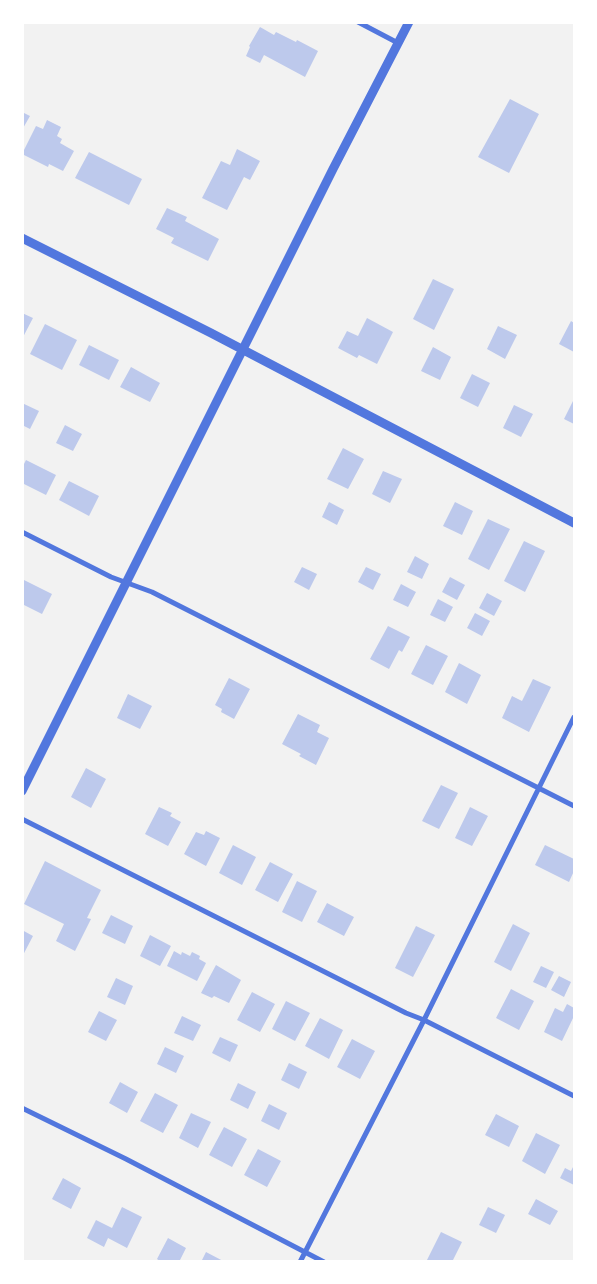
<!DOCTYPE html>
<html>
<head>
<meta charset="utf-8">
<style>
	body { margin:0 }
	#map { position:relative; width:597px; height:1284px; overflow:hidden; background:#f2f2f2; font-family:Mulish,sans-serif }
	canvas { display:block }
	.frame { position:absolute; inset:0; border:24px solid #fff; pointer-events:none }
</style>
</head>
<body>
<div id="map">
<canvas width="597" height="1284"></canvas>
<div class="frame"></div>
</div>
<script>
const ctx = document.querySelector('canvas').getContext('2d');
ctx.lineJoin = 'round';
function fillPath(path, color) { ctx.fillStyle = color; ctx.fill(path, 'evenodd'); }
const poly = rows => new Path2D(rows.map(r => 'M' + r).join(''));
function stroke(path, color, width, dash) { ctx.strokeStyle = color; ctx.lineWidth = width; ctx.lineCap = dash ? 'butt' : 'round'; ctx.setLineDash(dash || []); ctx.stroke(path); }
const building = poly([
	[260,27,274,35,276,32,296,42,297,40,318,51,305,77,264,55,260,63,246,56,250,47,249,46],
	[510,99,539,114,509,173,478,157],
	[22,112,30,116,22,130],
	[47,120,61,127,57,136,62,139,60,143,74,151,63,171,49,164,48,167,22,154,36,126,43,129],
	[237,149,260,161,250,180,244,177,227,210,202,198,221,161,230,165],
	[89,152,142,179,129,205,75,178],
	[167,208,187,217,185,221,219,239,208,261,171,243,174,238,156,229],
	[433,279,454,289,434,330,413,319],
	[22,313,33,318,22,339],
	[367,318,393,332,377,364,359,355,357,358,338,348,347,331,358,336],
	[571,321,574,323,574,352,559,344],
	[45,324,77,340,62,370,30,354],
	[498,326,517,335,505,359,487,349],
	[89,345,119,360,109,380,79,365],
	[433,347,451,357,440,380,421,371],
	[131,367,160,383,150,402,120,387],
	[472,374,490,383,478,407,460,398],
	[574,399,574,424,564,419],
	[22,403,39,411,30,429,22,425],
	[514,405,533,414,521,437,503,428],
	[65,425,82,434,73,451,56,443],
	[343,448,364,459,348,489,327,479],
	[26,460,56,475,46,495,22,483,22,468],
	[383,471,402,479,390,503,372,494],
	[69,481,99,496,89,516,59,500],
	[329,502,344,510,337,525,322,517],
	[455,502,473,511,462,535,443,526],
	[488,519,510,529,489,570,468,559],
	[524,541,545,551,525,592,504,581],
	[415,556,429,564,422,579,407,572],
	[302,567,317,574,309,590,294,582],
	[366,567,381,574,373,590,358,582],
	[450,577,465,585,457,600,442,592],
	[22,579,52,594,42,614,22,604],
	[401,584,416,592,408,607,393,600],
	[487,593,502,601,494,616,479,608],
	[438,599,453,607,445,622,430,615],
	[475,613,490,621,482,636,467,628],
	[388,626,410,637,402,652,399,650,389,669,370,659],
	[426,645,448,656,433,685,411,674],
	[459,663,481,675,467,704,445,692],
	[229,678,250,689,234,719,221,712,222,709,215,705],
	[533,679,551,687,529,732,502,718,512,696,522,701],
	[128,694,152,706,140,729,117,718],
	[298,714,320,725,317,732,329,738,316,765,299,756,301,754,282,744],
	[86,768,106,779,91,808,71,797],
	[441,785,458,793,439,829,422,821],
	[159,807,172,813,170,816,181,822,168,846,145,834],
	[470,807,488,816,472,846,455,838],
	[206,831,220,838,206,866,184,854,196,832,204,835],
	[233,845,256,857,242,885,219,873],
	[545,845,574,859,574,871,569,882,535,865],
	[45,861,101,890,87,918,91,919,75,951,56,941,64,924,24,904],
	[270,862,293,874,278,902,255,890],
	[297,881,317,891,302,922,282,912],
	[327,903,354,917,344,936,317,922],
	[111,915,133,926,125,944,102,933],
	[513,924,530,933,511,971,494,962],
	[416,926,435,935,413,977,395,968],
	[22,930,33,936,22,957],
	[150,935,171,946,160,966,140,956],
	[174,951,181,955,182,952,190,956,192,952,200,956,199,959,206,963,197,981,167,966],
	[216,965,241,980,229,1003,214,996,212,998,201,993],
	[541,966,554,972,546,988,533,982],
	[559,976,571,982,564,997,551,990],
	[116,978,133,986,125,1005,107,997],
	[511,989,534,1001,519,1030,496,1018],
	[252,992,275,1004,260,1032,237,1020],
	[286,1001,310,1013,295,1041,272,1029],
	[567,1004,574,1008,574,1016,562,1041,544,1032,555,1008,563,1012],
	[99,1011,117,1020,106,1041,88,1032],
	[182,1016,201,1025,193,1041,174,1033],
	[320,1018,343,1030,329,1059,305,1046],
	[220,1037,238,1045,230,1062,212,1053],
	[352,1039,375,1051,360,1079,337,1067],
	[165,1047,184,1056,176,1073,157,1064],
	[289,1063,307,1072,299,1089,281,1080],
	[120,1082,138,1092,127,1113,109,1103],
	[238,1083,256,1092,248,1109,230,1100],
	[155,1093,178,1105,163,1133,140,1121],
	[269,1104,287,1113,279,1130,261,1121],
	[191,1113,211,1122,198,1148,179,1138],
	[496,1114,519,1126,509,1147,485,1135],
	[224,1127,247,1139,232,1167,209,1155],
	[536,1133,560,1145,545,1174,522,1161],
	[258,1149,281,1161,267,1187,244,1175],
	[574,1165,574,1185,560,1178,565,1168,571,1171],
	[63,1178,81,1188,71,1209,52,1199],
	[536,1199,558,1211,550,1225,528,1214],
	[122,1207,142,1217,127,1248,108,1238,104,1247,87,1238,96,1220,112,1228],
	[488,1207,505,1215,496,1233,479,1225],
	[441,1232,462,1242,452,1262,426,1262],
	[168,1238,186,1248,179,1262,161,1262,157,1259],
	[206,1252,225,1262,201,1262]
]);
const minor = poly([
	[358,22,398,43],
	[22,532,111,577,152,592,574,806],
	[22,819,406,1013,424,1020,574,1096],
	[22,1108,126,1159,324,1262],
	[300,1262,424,1020,574,717]
]);
const tertiary = poly([
	[22,238,211,333,574,523],
	[22,791,333,169,409,22]
]);
fillPath(building, '#bdc9ec');
stroke(minor, '#5277de', 5);
stroke(tertiary, '#5277de', 9);
</script>
</body>
</html>
